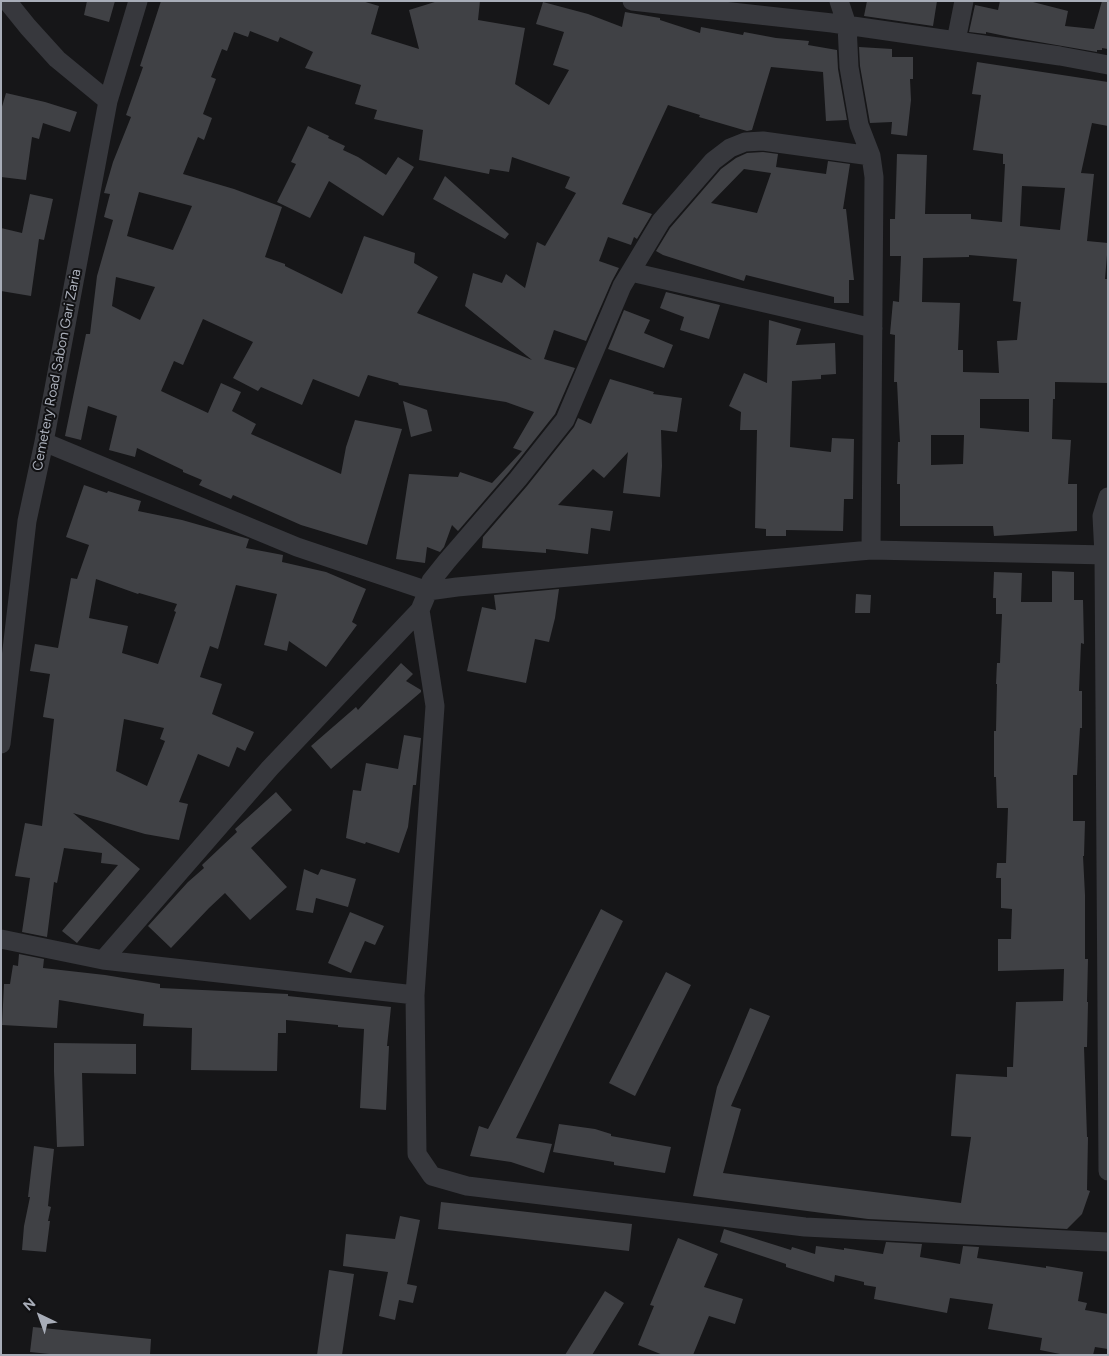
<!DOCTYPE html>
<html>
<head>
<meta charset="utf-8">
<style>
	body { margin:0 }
	#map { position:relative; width:1109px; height:1356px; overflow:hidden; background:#161618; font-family:Figtree,sans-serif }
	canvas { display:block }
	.frame { position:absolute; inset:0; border:2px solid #a8adb8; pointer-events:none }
	.north { position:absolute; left:15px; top:1291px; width:50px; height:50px; -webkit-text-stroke:4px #111113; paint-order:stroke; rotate:318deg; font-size:14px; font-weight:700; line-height:20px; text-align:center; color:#a8adb8 }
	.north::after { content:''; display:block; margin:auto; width:18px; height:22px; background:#a8adb8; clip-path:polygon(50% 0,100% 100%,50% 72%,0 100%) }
</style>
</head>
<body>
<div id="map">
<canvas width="1109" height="1356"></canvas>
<div class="frame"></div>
<div class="north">N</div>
</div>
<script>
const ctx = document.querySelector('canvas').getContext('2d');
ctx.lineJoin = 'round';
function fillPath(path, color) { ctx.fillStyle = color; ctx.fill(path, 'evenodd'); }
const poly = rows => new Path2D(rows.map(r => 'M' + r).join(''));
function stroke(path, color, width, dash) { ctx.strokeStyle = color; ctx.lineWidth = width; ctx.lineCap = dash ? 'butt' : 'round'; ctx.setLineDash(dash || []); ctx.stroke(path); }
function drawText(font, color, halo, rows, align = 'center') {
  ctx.font = font + ' Figtree,sans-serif'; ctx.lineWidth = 4; ctx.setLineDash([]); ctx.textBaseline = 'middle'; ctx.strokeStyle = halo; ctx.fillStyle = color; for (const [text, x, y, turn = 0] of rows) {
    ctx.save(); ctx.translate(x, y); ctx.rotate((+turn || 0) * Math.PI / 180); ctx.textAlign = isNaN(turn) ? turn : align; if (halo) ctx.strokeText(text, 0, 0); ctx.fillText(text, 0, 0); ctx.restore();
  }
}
const building = poly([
	[87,1,115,1,109,22,84,15],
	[161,1,362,1,379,6,371,34,419,49,409,10,438,1,480,1,478,20,525,28,515,84,549,105,569,70,553,65,564,32,536,24,543,2,588,14,622,27,625,12,660,18,660,20,700,33,701,27,743,35,744,32,776,38,809,41,808,45,837,50,838,69,847,120,826,121,823,72,771,67,752,130,747,131,699,117,700,115,668,105,622,204,652,214,637,239,634,237,631,245,608,237,599,261,619,268,612,281,586,341,554,330,544,359,575,368,555,414,509,472,458,531,452,525,444,547,440,552,427,547,425,563,396,559,409,474,458,477,460,472,492,483,522,451,513,448,534,412,506,402,399,385,398,383,368,375,359,397,313,379,302,405,261,387,258,391,233,378,253,342,203,319,183,365,174,361,161,391,208,413,221,383,241,392,232,411,256,424,251,434,341,474,346,447,355,420,402,429,367,545,301,525,233,495,231,499,199,485,202,480,183,472,183,470,137,448,135,457,109,450,117,416,88,406,81,440,65,436,86,334,90,334,97,276,113,220,104,217,110,194,104,193,113,162,131,117,126,115,143,67,140,66],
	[250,31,278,42,280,37,313,52,305,68,361,85,355,104,377,110,374,119,423,130,419,160,489,174,490,169,509,172,512,157,570,177,565,188,576,193,545,246,537,242,525,288,506,274,502,283,473,273,465,306,532,360,417,313,438,277,414,263,415,253,364,236,342,294,285,266,285,264,265,257,282,207,234,189,183,174,198,137,204,140,212,118,203,114,216,79,211,77,222,49,227,51,234,32,248,37],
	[139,192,192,206,173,250,127,236],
	[116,277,155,287,140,320,112,306],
	[867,1,937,1,933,26,864,16],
	[1000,1,1029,1,1068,11,1065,26,1094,29,1102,1,1108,1,1108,49,1102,48,1102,50,1097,50,1097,52,1010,37,986,32,986,34,969,32,975,5,998,10],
	[859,47,892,49,892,57,913,57,913,79,910,79,911,100,907,136,891,134,892,122,870,123,860,66],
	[977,62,1108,82,1108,126,1092,123,1081,173,1094,174,1087,241,1108,243,1105,279,1108,279,1108,383,1055,382,1055,399,1053,399,1052,439,1071,440,1068,484,1077,484,1077,531,994,536,993,526,900,526,900,484,897,484,898,442,900,442,897,382,894,382,895,335,890,334,893,301,899,302,901,256,890,256,890,219,895,219,897,154,927,155,925,214,971,214,971,219,1002,222,1005,164,1003,164,1003,154,973,150,981,95,972,94],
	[1022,186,1065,188,1060,230,1020,226],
	[969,255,1017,259,1013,301,1021,302,1017,340,997,341,999,373,963,372,963,350,958,350,960,303,922,302,923,258,969,257],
	[980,399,1029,399,1029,432,980,428],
	[931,435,964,435,963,464,931,465],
	[6,93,45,102,77,112,70,132,43,123,39,139,32,137,26,180,1,177,1,110],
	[308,126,329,136,328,138,345,146,343,150,358,157,386,175,398,157,414,167,383,216,329,181,310,218,277,202,296,164,291,162],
	[763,152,778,154,776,167,826,174,828,161,850,164,843,209,846,209,854,280,849,280,849,303,834,303,834,297,746,275,744,281,663,255,656,251,670,228,721,169,736,158,747,153],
	[744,169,771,173,757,213,711,203],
	[445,176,509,234,505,239,433,199],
	[30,194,53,199,44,240,39,239,31,296,1,291,1,228,22,233],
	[666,292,720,305,709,339,680,330,684,317,660,308],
	[624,310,650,320,644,333,673,345,664,368,608,349],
	[769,320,801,329,796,345,835,343,836,374,821,375,821,379,792,381,790,447,831,452,832,438,854,439,853,499,844,499,843,531,786,530,786,536,766,536,766,529,755,528,757,430,740,430,741,412,729,406,744,373,767,383],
	[610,379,654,392,653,394,682,398,677,432,661,430,662,466,660,497,623,493,628,452,604,478,593,469,558,505,613,511,610,531,591,528,588,554,546,549,546,553,482,548,483,537,527,486,574,427,578,418,591,424],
	[403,401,427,410,432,431,411,437],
	[84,485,107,493,108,491,141,501,138,511,182,520,249,539,246,548,283,555,282,562,326,572,366,589,352,622,357,625,326,667,289,641,287,651,264,645,277,594,236,585,218,649,210,646,200,677,222,684,212,714,254,732,245,751,237,747,229,767,198,754,179,802,188,804,179,840,145,834,73,813,140,869,77,943,62,931,118,865,101,863,102,853,64,848,57,883,54,882,47,937,22,932,30,878,15,876,25,823,42,826,54,719,43,717,50,674,30,671,35,644,58,648,71,578,77,579,89,545,66,537],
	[96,579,138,594,139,593,177,604,174,611,176,612,158,664,122,653,128,626,89,618],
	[124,719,164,728,160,739,165,741,147,786,116,771],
	[1052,571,1074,572,1074,600,1083,600,1084,644,1081,643,1079,691,1082,691,1082,728,1080,728,1077,775,1073,775,1073,821,1085,821,1084,856,1083,856,1085,895,1085,959,1088,959,1087,1002,1088,1002,1087,1047,1084,1047,1087,1137,1088,1137,1087,1190,1090,1191,1082,1214,1067,1229,868,1219,693,1196,717,1087,750,1008,770,1016,731,1106,741,1109,723,1173,961,1203,971,1137,951,1136,956,1074,1007,1077,1007,1067,1013,1067,1016,1002,1063,1001,1064,969,998,971,998,939,1011,939,1012,909,1001,908,1001,878,996,878,997,863,1006,863,1008,808,997,808,996,777,994,777,994,731,996,731,997,684,996,684,997,663,1000,663,1002,614,996,614,996,598,993,598,994,572,1022,573,1021,602,1052,602],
	[559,589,555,618,549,642,535,639,526,683,467,671,482,607,496,610,494,595],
	[856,594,871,595,870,613,855,613],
	[401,663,413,674,406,681,421,690,421,692,331,769,311,746,356,707,358,710],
	[404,735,421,738,416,785,413,785,408,827,399,853,366,842,365,844,346,838,353,790,361,791,366,763,398,769],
	[276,792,292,810,251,848,287,887,250,920,225,893,209,908,171,948,148,926,188,882,204,868,202,865,237,832,235,829],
	[304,869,318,875,321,869,356,879,348,907,316,898,313,913,296,910],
	[601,909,623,921,516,1138,552,1144,544,1173,511,1162,470,1156,479,1126,488,1129],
	[350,912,384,926,375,945,365,941,351,973,328,963],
	[19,954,44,959,43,968,105,975,160,984,160,988,288,994,288,996,391,1007,387,1046,389,1046,386,1110,360,1108,364,1029,338,1027,338,1025,286,1020,286,1033,278,1033,277,1071,191,1070,192,1028,143,1026,144,1014,59,1000,57,1028,2,1025,4,984,10,984,13,965,18,966],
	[666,972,691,985,635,1096,609,1083],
	[54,1043,136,1044,136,1074,82,1073,84,1146,57,1147,54,1072],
	[559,1124,595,1129,611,1134,611,1136,671,1147,665,1173,614,1165,614,1162,553,1152],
	[34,1146,54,1149,48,1206,51,1207,48,1221,50,1221,46,1252,22,1250,24,1226,30,1197,28,1197],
	[441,1202,632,1224,629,1251,438,1229],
	[400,1216,420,1220,407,1284,417,1286,413,1303,399,1300,395,1320,379,1316,388,1272,343,1266,346,1234,395,1239],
	[724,1229,791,1250,792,1247,815,1254,816,1246,844,1250,844,1248,883,1254,886,1242,922,1244,920,1257,960,1264,963,1246,979,1247,977,1258,1046,1268,1046,1266,1083,1272,1078,1301,1087,1303,1085,1310,1108,1314,1108,1349,1095,1347,1093,1355,1065,1355,1040,1350,1042,1338,988,1329,993,1304,950,1298,947,1313,874,1299,876,1287,864,1285,864,1282,835,1275,834,1282,786,1267,786,1264,720,1242],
	[678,1238,718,1254,704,1287,743,1299,735,1324,709,1316,693,1355,663,1355,638,1345,654,1306,650,1305],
	[329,1270,354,1274,342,1355,317,1355],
	[605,1291,624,1303,592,1355,565,1355],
	[33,1327,151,1339,150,1355,59,1355,30,1352]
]);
const minor = poly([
	[7,1,28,27,57,59,108,101],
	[632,1,832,23,1060,56,1108,65],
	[839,1,847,25,849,67,859,125,871,156,874,177,871,550],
	[956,41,964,1],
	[631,272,873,328],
	[44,442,297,547,428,591,431,581,447,561,518,479,565,420,622,286,661,221,713,161,730,148,745,142,763,141,871,156],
	[1108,497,1102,516,1104,555,1108,1171],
	[420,610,435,706,415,995,417,1154,432,1176,467,1186,805,1227,1108,1242],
	[1,744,27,521,44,442,108,101,138,1],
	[1,939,103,960,415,995],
	[103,960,270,768,420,610,428,591,457,587,871,550,1108,555]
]);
const streetNames = [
	["Cemetery Road Sabon Gari Zaria",57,370,-79]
];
fillPath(building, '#404145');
stroke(minor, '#37383d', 19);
drawText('14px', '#a8adb8', '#111113', streetNames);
</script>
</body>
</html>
